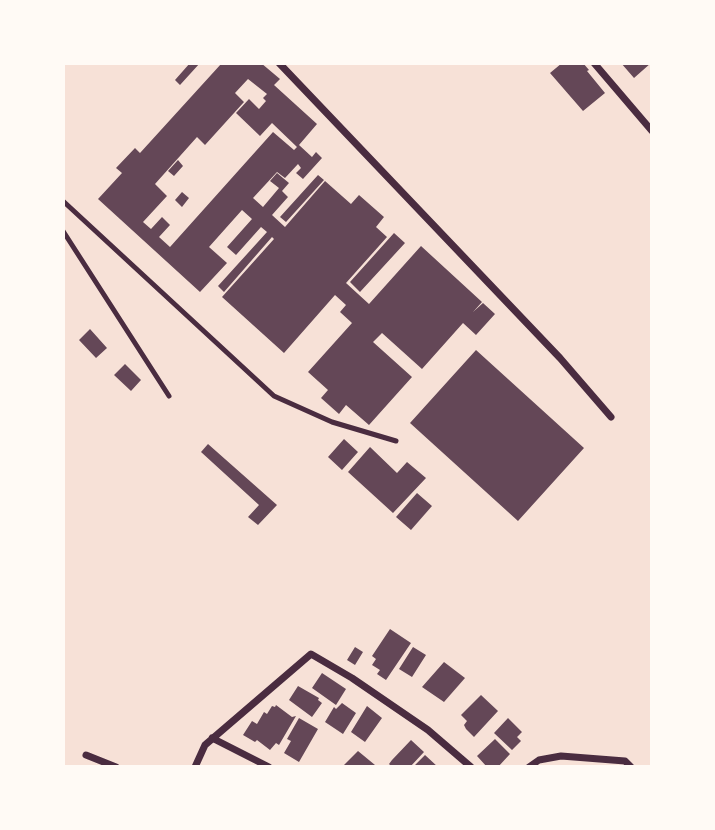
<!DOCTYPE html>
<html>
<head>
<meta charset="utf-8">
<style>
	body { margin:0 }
	#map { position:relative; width:715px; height:830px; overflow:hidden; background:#f7e1d7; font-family:"Roboto Condensed",sans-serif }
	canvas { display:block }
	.frame { position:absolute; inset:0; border:65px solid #fffaf5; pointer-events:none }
</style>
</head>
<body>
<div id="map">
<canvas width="715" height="830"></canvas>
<div class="frame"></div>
</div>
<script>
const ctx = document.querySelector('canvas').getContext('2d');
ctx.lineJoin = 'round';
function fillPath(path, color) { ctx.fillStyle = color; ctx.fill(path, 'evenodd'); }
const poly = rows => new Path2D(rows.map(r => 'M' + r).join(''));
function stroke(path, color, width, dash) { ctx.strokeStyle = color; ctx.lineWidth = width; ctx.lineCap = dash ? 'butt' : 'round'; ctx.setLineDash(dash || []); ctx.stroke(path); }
const building = poly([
	[190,63,200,63,180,85,175,80],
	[219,63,261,63,280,79,274,85,317,124,299,145,312,157,316,152,322,158,303,179,296,173,301,168,298,164,285,178,277,172,253,198,263,207,279,188,270,181,277,173,289,183,282,191,288,197,272,215,285,227,325,181,351,204,359,195,384,217,376,227,387,237,346,283,369,304,421,246,482,302,473,312,483,303,495,314,476,335,463,323,422,369,382,333,373,342,412,377,369,425,346,405,339,414,321,398,328,390,308,372,352,323,340,312,346,305,335,295,284,353,222,297,274,239,272,237,224,292,218,286,267,232,261,227,236,255,227,247,252,219,242,210,209,247,227,263,200,292,98,199,122,173,116,168,135,148,140,153,221,64],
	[248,79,267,94,263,98,266,101,259,109,249,99,236,113,260,136,272,123,297,147,294,150,273,132,170,247,159,237,170,225,162,217,151,229,143,222,167,196,155,184,197,137,205,145,244,102,235,93],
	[562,63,583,63,589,70,587,71,605,93,583,111,550,73],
	[621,63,651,63,634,78],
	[178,160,183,166,174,176,168,171],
	[318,175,324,180,286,222,280,217],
	[182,192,189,198,182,207,175,200],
	[394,233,405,243,360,292,350,282],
	[90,329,107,348,96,358,79,340],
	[476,350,584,448,518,521,410,423],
	[125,364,141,380,131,391,114,375],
	[344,439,358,452,342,470,328,457],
	[208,444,277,505,258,525,248,517,259,505,201,452],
	[370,447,397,473,407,462,426,478,393,513,348,472],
	[417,493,432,506,411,530,396,517],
	[390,629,411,643,386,680,377,674,380,670,372,665,376,659,372,656],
	[355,647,363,652,355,665,347,660],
	[413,647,426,655,412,677,399,669],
	[444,662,465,678,444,702,422,687],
	[322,673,346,689,336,705,312,688],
	[298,686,319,698,318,700,322,703,312,717,289,700],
	[481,695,498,711,474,737,466,729,464,725,467,721,461,715],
	[342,703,356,713,343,734,325,722,334,707,336,709],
	[276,705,292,717,296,716,279,745,276,743,270,750,257,740,255,742,243,735,252,721,257,724,264,712,267,714,272,706,275,707],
	[367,706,382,718,365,742,351,732],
	[299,718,318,729,299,762,284,753,291,741,287,739],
	[508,718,522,732,517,737,521,741,512,750,494,733],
	[495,739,510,754,498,767,489,765,487,767,477,756],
	[411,740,424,752,410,767,392,767,389,764,392,760],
	[358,751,375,765,374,767,342,767],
	[425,755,438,767,413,767]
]);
const service = poly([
	[63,201,274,396,332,422,396,441],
	[63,231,169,396]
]);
const minor = poly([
	[279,63,560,358,611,417],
	[594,63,652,131],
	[212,738,269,767],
	[86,755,116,767],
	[195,767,205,745,311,654,352,678,428,730,471,767],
	[529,767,539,760,561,756,625,761,631,767]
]);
fillPath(building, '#644757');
stroke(service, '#4a2c40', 5);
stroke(minor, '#4a2c40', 7);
</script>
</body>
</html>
